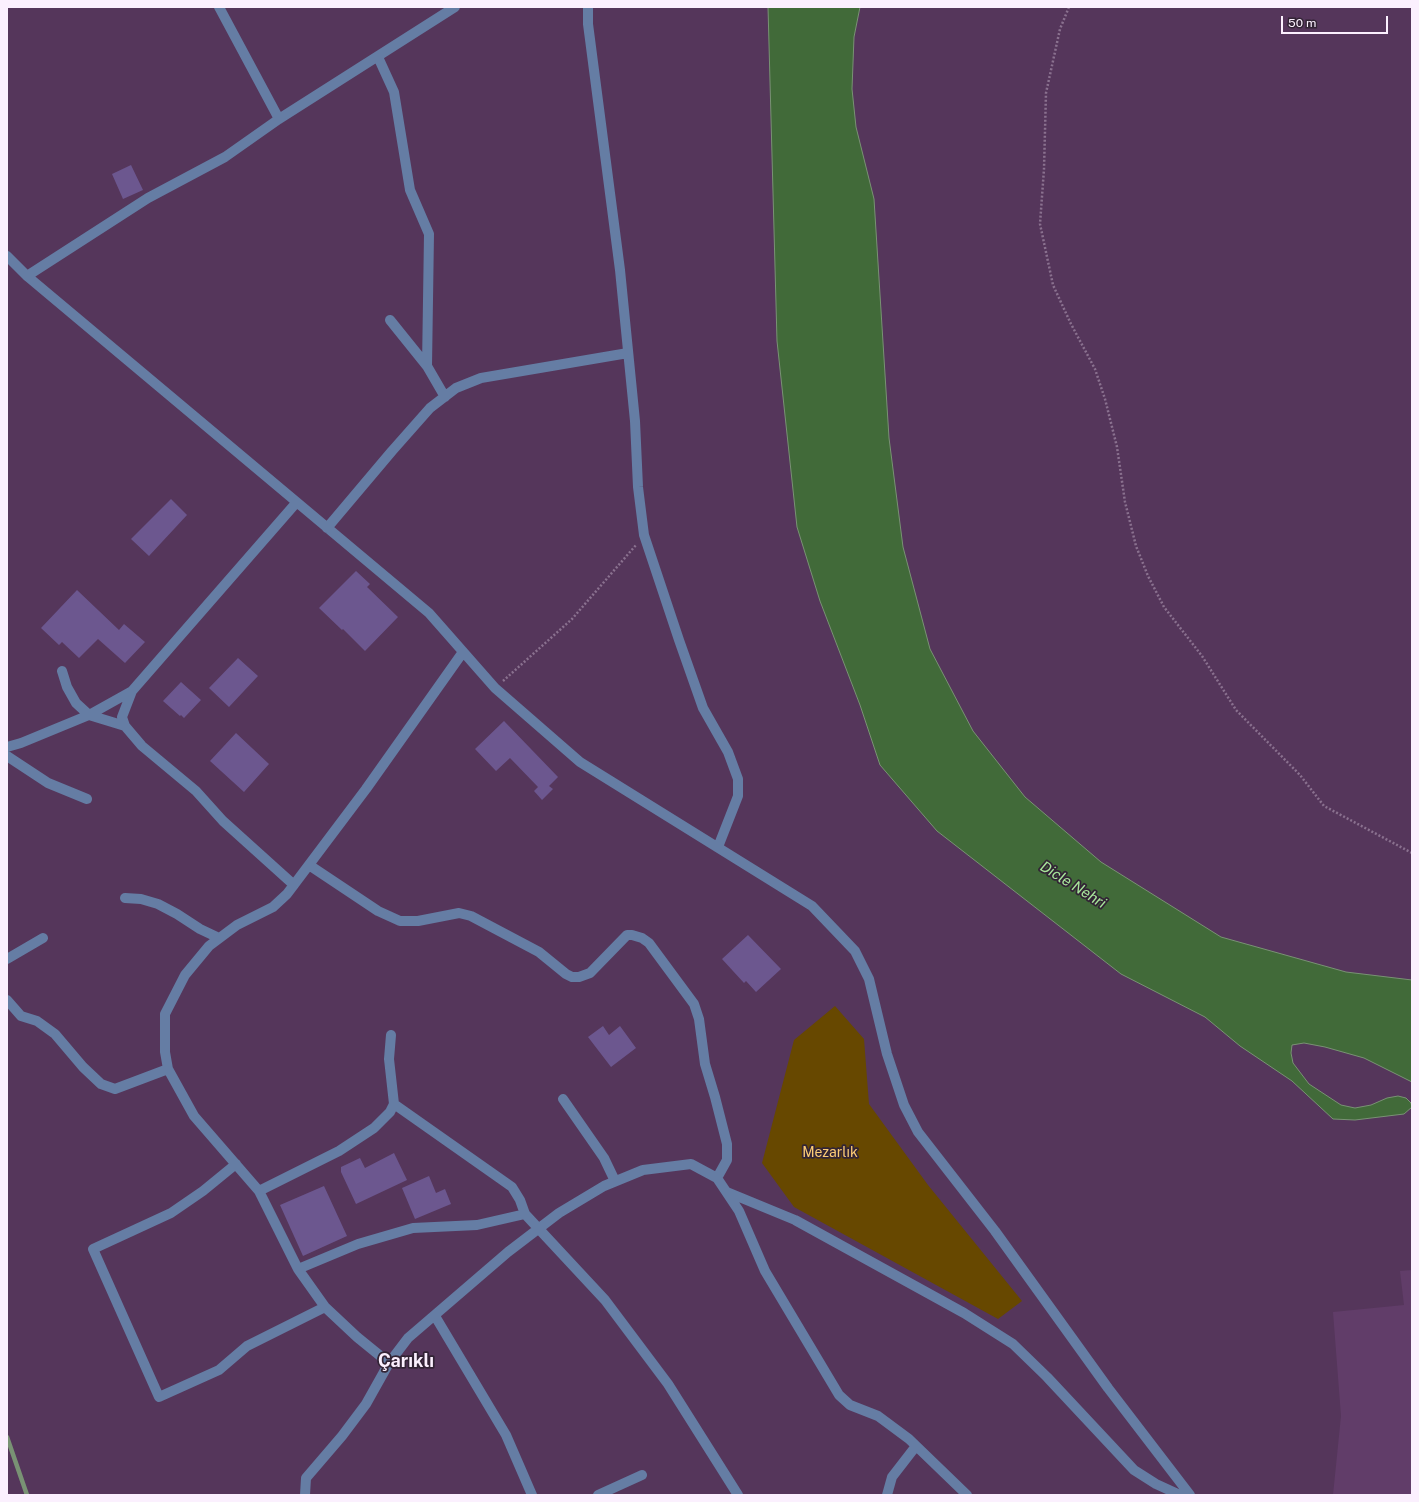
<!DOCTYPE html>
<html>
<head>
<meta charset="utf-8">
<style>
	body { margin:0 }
	#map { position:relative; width:1419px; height:1502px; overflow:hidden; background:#55365b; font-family:"Public Sans",sans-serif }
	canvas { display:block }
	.frame { position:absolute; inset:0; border:8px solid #fbf0fe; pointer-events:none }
	.scale { position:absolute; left:1281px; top:16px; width:107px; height:18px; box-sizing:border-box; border:2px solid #fbf0fe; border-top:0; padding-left:5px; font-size:12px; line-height:14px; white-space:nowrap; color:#fbf0fe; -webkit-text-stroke:3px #322435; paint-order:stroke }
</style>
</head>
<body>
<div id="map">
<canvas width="1419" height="1502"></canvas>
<div class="frame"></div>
<div class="scale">50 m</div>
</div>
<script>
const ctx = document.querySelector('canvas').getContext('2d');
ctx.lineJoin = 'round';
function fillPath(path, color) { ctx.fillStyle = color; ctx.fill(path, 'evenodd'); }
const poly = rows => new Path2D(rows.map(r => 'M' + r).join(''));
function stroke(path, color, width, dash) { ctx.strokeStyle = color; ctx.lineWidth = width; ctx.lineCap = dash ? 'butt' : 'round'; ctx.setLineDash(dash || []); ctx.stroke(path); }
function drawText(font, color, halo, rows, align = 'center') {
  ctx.font = font + ' "Public Sans",sans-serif'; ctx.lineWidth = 3.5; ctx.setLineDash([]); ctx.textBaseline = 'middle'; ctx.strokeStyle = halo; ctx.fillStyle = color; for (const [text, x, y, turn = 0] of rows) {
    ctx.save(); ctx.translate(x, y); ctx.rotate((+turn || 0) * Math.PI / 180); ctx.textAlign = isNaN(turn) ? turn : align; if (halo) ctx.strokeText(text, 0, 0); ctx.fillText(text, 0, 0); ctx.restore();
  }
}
const built = poly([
	[1412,1270,1412,1495,1333,1495,1341,1416,1333,1312,1404,1305,1400,1271]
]);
const green = poly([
	[835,1006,864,1039,869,1104,928,1185,1022,1301,998,1319,794,1207,762,1163,794,1040]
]);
const water = poly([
	[768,7,860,7,854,37,852,89,856,127,874,199,889,438,903,547,930,649,973,731,1025,797,1101,862,1221,937,1346,972,1412,980,1412,1082,1364,1058,1325,1047,1304,1043,1292,1045,1291,1053,1293,1063,1309,1084,1341,1105,1355,1108,1371,1105,1387,1098,1398,1096,1406,1098,1411,1103,1412,1107,1404,1114,1355,1120,1333,1119,1292,1081,1240,1046,1205,1017,1121,974,937,831,880,765,860,705,820,601,797,527,777,341,768,7]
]);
const stream = poly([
	[7,1437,27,1495]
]);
const building = poly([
	[131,165,143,190,123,199,112,174],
	[171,499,187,515,149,556,131,539],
	[356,571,370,584,367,587,398,617,365,651,343,629,342,630,319,608],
	[77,590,119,630,124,624,145,642,125,663,98,639,79,658,62,642,59,645,41,628],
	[238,658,258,676,229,707,209,688],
	[181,682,201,700,184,718,181,715,180,716,163,701],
	[504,721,558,777,549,786,553,789,542,800,534,791,538,787,510,758,496,771,475,749],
	[236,733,269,764,244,792,210,761],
	[748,935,781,969,756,992,746,981,744,983,722,959],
	[603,1026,609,1035,620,1026,636,1048,611,1067,588,1037],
	[394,1153,407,1180,356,1204,341,1172,341,1167,360,1158,365,1168],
	[429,1176,436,1193,445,1189,451,1204,415,1219,402,1188],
	[324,1186,347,1236,303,1256,280,1205]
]);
const path = poly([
	[1069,7,1060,29,1046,93,1044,169,1040,224,1053,285,1071,324,1095,369,1105,399,1117,447,1125,502,1136,546,1148,576,1164,607,1202,656,1236,710,1300,775,1324,806,1412,853],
	[503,681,572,619,636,545]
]);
const minor = poly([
	[219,7,279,119],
	[588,7,588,24,620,270,635,421,638,487,644,535,679,640,703,708,728,752,738,779,738,796,718,847],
	[378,57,394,92,410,190,429,234,427,366],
	[7,256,27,276,429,613,495,688,580,762,812,906,855,951,869,979,887,1054,904,1105,918,1132,995,1231,1108,1388,1190,1495],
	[27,276,148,198,225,157,279,119,455,7],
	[390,320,427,366,445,397],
	[327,528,392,451,430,408,456,388,481,378,628,353],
	[62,671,67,687,76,703,89,715,125,726],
	[7,747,21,743,89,715,132,691],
	[7,756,48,783,87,799],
	[309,865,378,911,400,921,418,921,459,913,471,916,539,952,566,974,572,977,579,977,590,973,627,935,632,935,642,938,649,943,694,1004,699,1019,705,1064,715,1097,727,1144,727,1160,717,1178],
	[294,885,223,821,196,791,142,746,125,726,122,717,132,691,296,503],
	[125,898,141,899,158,904,177,914,200,929,219,938],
	[7,959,43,938],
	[7,1000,21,1016,37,1021,55,1034,83,1067,101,1084,115,1089,168,1069],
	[563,1099,604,1158,615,1181],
	[394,1104,512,1187,520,1200,525,1214],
	[236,1164,203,1191,171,1213,93,1249,159,1397,219,1370,247,1346,325,1307],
	[259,1191,339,1151,374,1128,390,1112,394,1104,389,1059,391,1035],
	[727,1192,795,1220,964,1313,1013,1344,1047,1377,1134,1470,1156,1484,1180,1495],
	[298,1269,358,1244,413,1228,477,1225,525,1214,605,1300,668,1384,738,1495],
	[435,1316,506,1435,532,1495],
	[389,1363,357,1337,325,1307,298,1269,259,1191,194,1116,168,1069,165,1052,165,1014,185,975,209,946,237,925,273,907,287,894,366,789,463,652],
	[305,1495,306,1478,342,1436,366,1404,389,1363,408,1338,508,1252,559,1213,604,1186,643,1170,691,1164,717,1178,739,1211,765,1271,839,1395,850,1405,878,1416,909,1439,967,1495],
	[598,1495,642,1475],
	[887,1495,892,1477,916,1446]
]);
const parkNames = [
	["Mezarlık",830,1153]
];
const waterNames = [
	["Dicle Nehri",1073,885,32]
];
const districtNames = [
	["Çarıklı",406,1361]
];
fillPath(built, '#613d69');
fillPath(green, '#674800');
fillPath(water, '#416a39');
stroke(water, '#799274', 1);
stroke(stream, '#799274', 4.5);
fillPath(building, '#6c578f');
stroke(path, '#8a718f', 2.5, [2, 2]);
stroke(minor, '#657da4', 10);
drawText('14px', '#fdcc75', '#322435', parkNames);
drawText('italic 15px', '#a8e69b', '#322435', waterNames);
drawText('bold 18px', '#fbf0fe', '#322435', districtNames);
</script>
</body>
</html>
